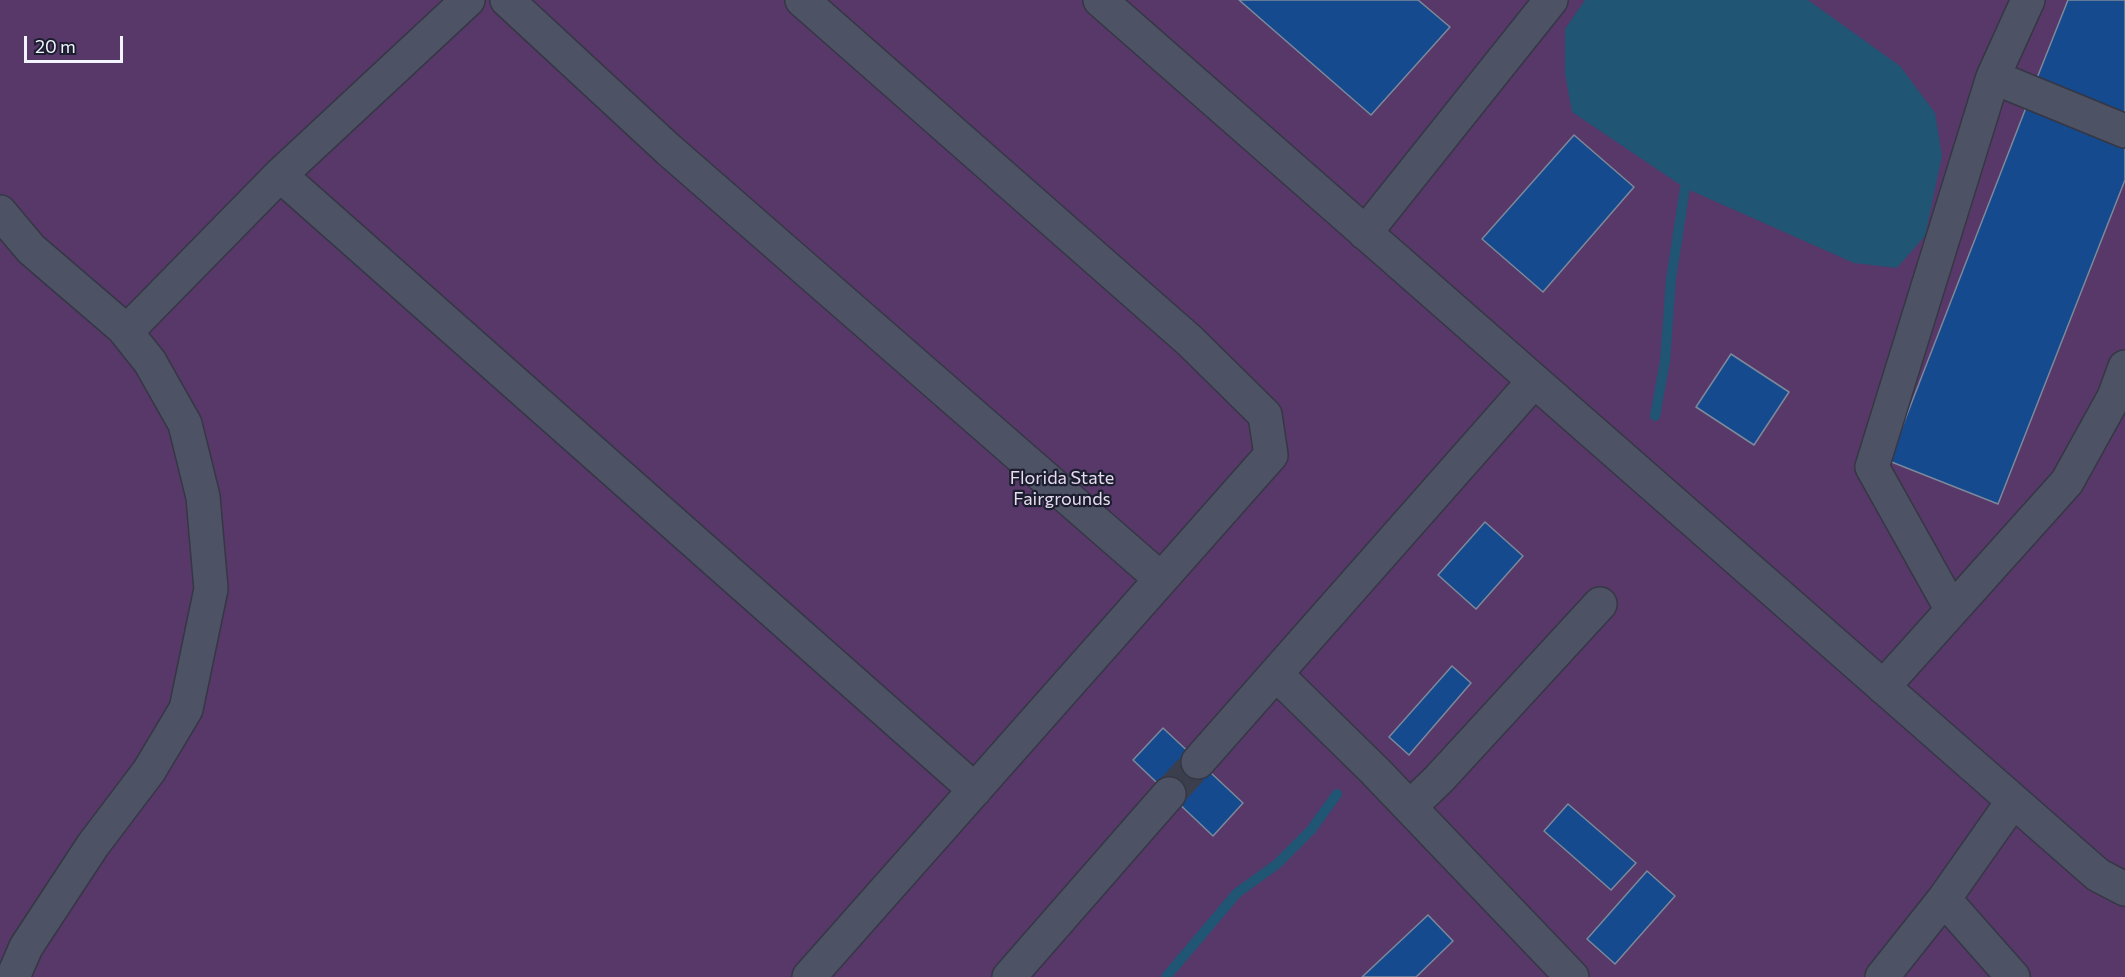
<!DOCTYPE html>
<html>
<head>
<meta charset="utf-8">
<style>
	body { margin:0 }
	#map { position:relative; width:2125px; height:977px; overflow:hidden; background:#1b1e2e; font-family:Commissioner,sans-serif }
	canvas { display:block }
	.scale { position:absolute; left:24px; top:36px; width:99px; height:27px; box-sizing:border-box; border:3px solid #f2f4fe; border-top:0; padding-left:8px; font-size:18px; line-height:21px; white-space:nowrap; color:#f2f4fe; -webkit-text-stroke:4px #1b1e2e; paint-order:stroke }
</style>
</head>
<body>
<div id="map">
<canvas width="2125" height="977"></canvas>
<div class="scale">20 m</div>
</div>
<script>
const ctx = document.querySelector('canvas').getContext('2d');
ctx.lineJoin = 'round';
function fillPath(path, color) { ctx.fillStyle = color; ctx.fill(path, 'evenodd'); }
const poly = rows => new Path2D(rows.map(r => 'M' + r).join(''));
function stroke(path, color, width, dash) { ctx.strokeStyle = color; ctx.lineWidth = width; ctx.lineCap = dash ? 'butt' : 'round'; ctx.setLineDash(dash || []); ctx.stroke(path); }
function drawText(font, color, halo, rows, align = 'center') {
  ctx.font = font + ' Commissioner,sans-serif'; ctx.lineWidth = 4.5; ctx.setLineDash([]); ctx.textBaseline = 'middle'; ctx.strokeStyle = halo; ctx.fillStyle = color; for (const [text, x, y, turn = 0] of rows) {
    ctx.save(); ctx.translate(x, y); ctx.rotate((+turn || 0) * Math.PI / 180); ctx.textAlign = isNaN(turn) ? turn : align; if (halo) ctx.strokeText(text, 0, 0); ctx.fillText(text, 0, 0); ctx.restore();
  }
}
const green = poly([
	[0,0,2125,0,2125,977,0,977]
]);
const water = poly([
	[1585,0,1808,0,1900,66,1935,113,1942,156,1925,236,1897,268,1854,263,1685,188,1572,112,1565,73,1565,29]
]);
const stream = poly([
	[1655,416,1665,361,1671,279,1685,188],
	[1166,977,1237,893,1277,864,1311,830,1337,794]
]);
const building = poly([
	[1239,0,1418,0,1450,27,1371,115,1239,0],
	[2068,0,2125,0,2125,113,2037,78,2068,0],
	[2027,105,2125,143,2125,180,1998,504,1889,461,2027,105],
	[1574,135,1634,187,1543,292,1482,239,1574,135],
	[1731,354,1789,392,1754,445,1696,407,1731,354],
	[1485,522,1523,556,1476,609,1438,575,1485,522],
	[1452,666,1471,683,1409,755,1389,737,1452,666],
	[1163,728,1243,803,1213,836,1133,760,1163,728],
	[1568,804,1636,863,1611,890,1544,831,1568,804],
	[1647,871,1675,896,1615,964,1587,939,1647,871],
	[1428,915,1453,941,1416,977,1362,977,1428,915]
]);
const minorTunnel = poly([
	[1169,794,1198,762]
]);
const minor = poly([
	[507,0,669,150,1161,579],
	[802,0,1190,341,1265,415,1271,455,809,977],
	[1100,0,2098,875,2125,889],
	[1993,77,2028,0],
	[280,175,468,0],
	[0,212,31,249,123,328,150,362,185,424,203,497,211,589,186,709,149,771,93,845,26,947,13,977],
	[1365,233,1551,0],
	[126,332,280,175,975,790],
	[1952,610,1872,467,1993,77,2125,131],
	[1276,674,1375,771,1572,977],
	[1883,687,2067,482,2114,397,2125,367],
	[1198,762,1534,381],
	[2013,801,1944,899,2013,977],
	[1410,807,1439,779,1600,604],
	[1009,977,1169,794],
	[1882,977,1944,899]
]);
const parkNames = [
	["Florida State",1062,478],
	["Fairgrounds",1062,499]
];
fillPath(green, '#573869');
fillPath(water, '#205574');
stroke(stream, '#205574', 10);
fillPath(building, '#154a8e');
stroke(building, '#7c899b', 1.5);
stroke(minorTunnel, '#3b3e4d', 33, [33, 16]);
stroke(minor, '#353744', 36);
stroke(minor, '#4e5265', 33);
drawText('18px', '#e8dbf0', '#1b1e2e', parkNames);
</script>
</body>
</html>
